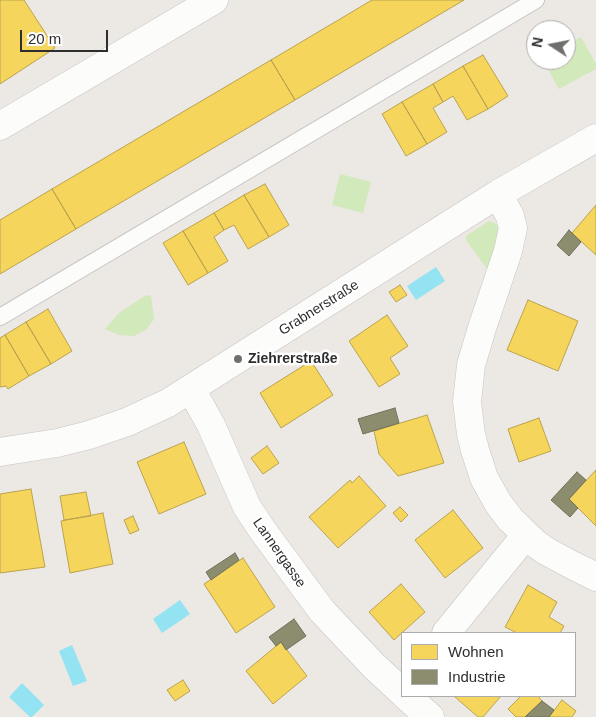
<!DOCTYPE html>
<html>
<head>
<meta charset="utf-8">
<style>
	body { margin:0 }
	#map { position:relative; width:596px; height:717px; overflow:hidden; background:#ece8e4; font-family:Arial,sans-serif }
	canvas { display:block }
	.legend { position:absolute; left:401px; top:632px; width:175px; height:65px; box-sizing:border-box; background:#fff; border:1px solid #ababab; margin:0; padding:6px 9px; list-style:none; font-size:15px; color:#2e2e2e }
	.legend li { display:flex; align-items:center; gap:10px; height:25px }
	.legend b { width:25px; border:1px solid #ababab }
	.north { position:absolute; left:526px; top:20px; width:50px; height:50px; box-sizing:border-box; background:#fff; border:1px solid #ababab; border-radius:50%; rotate:281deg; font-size:14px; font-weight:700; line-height:20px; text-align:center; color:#2e2e2e }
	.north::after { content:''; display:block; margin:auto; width:18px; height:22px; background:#706f6e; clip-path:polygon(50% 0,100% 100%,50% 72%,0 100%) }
	.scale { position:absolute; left:20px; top:30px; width:88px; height:22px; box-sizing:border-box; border:2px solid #2e2e2e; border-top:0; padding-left:6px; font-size:15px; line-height:18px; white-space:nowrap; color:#2e2e2e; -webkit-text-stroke:4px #fff; paint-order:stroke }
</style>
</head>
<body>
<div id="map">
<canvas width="596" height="717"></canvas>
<ul class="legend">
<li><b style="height:14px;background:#f6d55c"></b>Wohnen</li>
<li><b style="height:14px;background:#8c8c6e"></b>Industrie</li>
</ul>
<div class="north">N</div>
<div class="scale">20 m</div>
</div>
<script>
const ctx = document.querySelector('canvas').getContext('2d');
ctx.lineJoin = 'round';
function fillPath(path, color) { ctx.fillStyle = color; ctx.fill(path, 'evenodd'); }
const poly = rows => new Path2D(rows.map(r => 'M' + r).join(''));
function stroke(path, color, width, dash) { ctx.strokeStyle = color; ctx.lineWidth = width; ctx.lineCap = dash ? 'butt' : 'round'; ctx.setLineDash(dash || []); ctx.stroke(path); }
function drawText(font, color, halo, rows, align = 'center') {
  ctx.font = font + ' Arial,sans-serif'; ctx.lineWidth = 5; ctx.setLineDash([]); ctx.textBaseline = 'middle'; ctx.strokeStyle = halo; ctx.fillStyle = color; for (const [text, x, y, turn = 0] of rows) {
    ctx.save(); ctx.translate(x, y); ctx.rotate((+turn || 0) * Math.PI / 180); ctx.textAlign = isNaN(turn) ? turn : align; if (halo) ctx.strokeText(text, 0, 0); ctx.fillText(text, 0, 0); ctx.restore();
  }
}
const green = poly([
	[581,37,596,64,596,69,559,89,543,60,566,60,566,45],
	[340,174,371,182,363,213,332,205],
	[489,221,496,224,500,232,490,273,466,240,466,236],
	[146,295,151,296,154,319,147,329,134,336,119,335,105,329,119,313]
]);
const water = poly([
	[436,267,445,281,416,300,407,286],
	[180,600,190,614,162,633,153,619],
	[72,645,87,681,73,686,59,651],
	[22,683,44,705,32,717,30,717,9,697]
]);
const homes = poly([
	[0,0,24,0,55,48,0,84,0,0],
	[372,0,464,0,295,100,271,60,372,0],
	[483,55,508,96,488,109,463,66,483,55],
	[271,60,295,100,76,229,52,189,271,60],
	[463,66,488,109,467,120,453,96,443,102,433,84,463,66],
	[433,84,443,102,433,108,447,132,427,144,402,102,433,84],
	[402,102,427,144,406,156,382,114,402,102],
	[265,184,289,225,269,237,244,195,265,184],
	[52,189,76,229,0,274,0,220,52,189],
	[244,195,269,237,248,249,234,225,224,230,214,213,244,195],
	[596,205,596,255,572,233,596,205],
	[214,213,224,230,214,237,228,261,208,273,183,231,214,213],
	[183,231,208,273,188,285,163,243,183,231],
	[400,285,407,295,396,302,389,292,400,285],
	[528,300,578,321,558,371,507,350,528,300],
	[48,309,72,351,51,364,26,322,48,309],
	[387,315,408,346,390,358,400,374,379,387,349,341,387,315],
	[26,322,51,364,29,376,5,335,26,322],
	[5,335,29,376,8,389,6,386,0,387,0,338,5,335],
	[311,361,333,395,281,428,260,393,311,361],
	[427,415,444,463,398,476,379,454,374,431,427,415],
	[539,418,551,451,519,462,508,429,539,418],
	[184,442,206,494,159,514,137,462,184,442],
	[267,446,279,463,263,474,251,458,267,446],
	[596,470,596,526,569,499,596,470],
	[359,476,386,506,338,548,309,517,350,480,352,483,359,476],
	[31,489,45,567,0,573,0,494,31,489],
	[86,492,91,516,64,520,60,496,86,492],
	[400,507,408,515,401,522,393,513,400,507],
	[453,510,483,548,445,578,415,540,453,510],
	[103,513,113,564,70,573,61,521,103,513],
	[133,516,139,530,130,534,124,520,133,516],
	[243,558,275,607,236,633,204,584,243,558],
	[401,584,425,612,394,640,369,612,401,584],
	[528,585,557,602,549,617,564,626,560,633,517,633,505,627,528,585],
	[281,642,307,676,273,704,246,671,281,642],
	[183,680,190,691,175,701,167,690,183,680],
	[456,696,501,696,483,717,478,717,455,697,456,696],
	[521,696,538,696,542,701,525,717,516,717,508,709,521,696],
	[562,700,576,711,572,717,549,717,562,700]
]);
const industry = poly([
	[569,230,581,242,569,256,557,245,569,230],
	[395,408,399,423,363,434,358,419,395,408],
	[577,472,586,480,569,499,578,508,570,517,551,500,577,472],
	[235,553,239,560,211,580,206,572,235,553],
	[294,619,306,636,286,650,281,642,276,646,269,637,294,619],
	[542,701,554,710,549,717,525,717,542,701]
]);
const lane = poly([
	[0,317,536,0]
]);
const street = poly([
	[0,126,214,0],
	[498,194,510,216,513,228,508,251,482,328,471,365,467,402,471,434,475,450,484,478,498,503,510,519,536,544,546,551,572,565,596,577],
	[191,389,211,425,247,507,263,531,322,611,374,666,402,692],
	[0,452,57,443,89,435,127,422,168,403,498,194,596,138],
	[446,633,526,535],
	[406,696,430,717]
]);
const markers = [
	[238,359,5,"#706f6e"]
];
const streetNames = [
	["Grabnerstraße",319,308,-32],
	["Lannergasse",279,553,55]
];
const poiNames = [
	["Ziehrerstraße",248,359]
];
fillPath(green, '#d2e9bb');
fillPath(water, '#93e3f2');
fillPath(homes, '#f6d55c');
stroke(homes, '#baa34e', 1);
fillPath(industry, '#8c8c6e');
stroke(industry, '#70705b', 1);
stroke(lane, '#c6c5c5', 18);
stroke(street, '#c6c5c5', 29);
stroke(lane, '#fcfcfb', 16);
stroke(street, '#fcfcfb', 28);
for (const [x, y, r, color] of markers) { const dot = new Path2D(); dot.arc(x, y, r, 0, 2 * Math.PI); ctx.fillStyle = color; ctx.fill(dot); stroke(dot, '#fff', 2); }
drawText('14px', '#2e2e2e', '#fff', streetNames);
drawText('bold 14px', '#2e2e2e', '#fff', poiNames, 'left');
</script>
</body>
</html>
